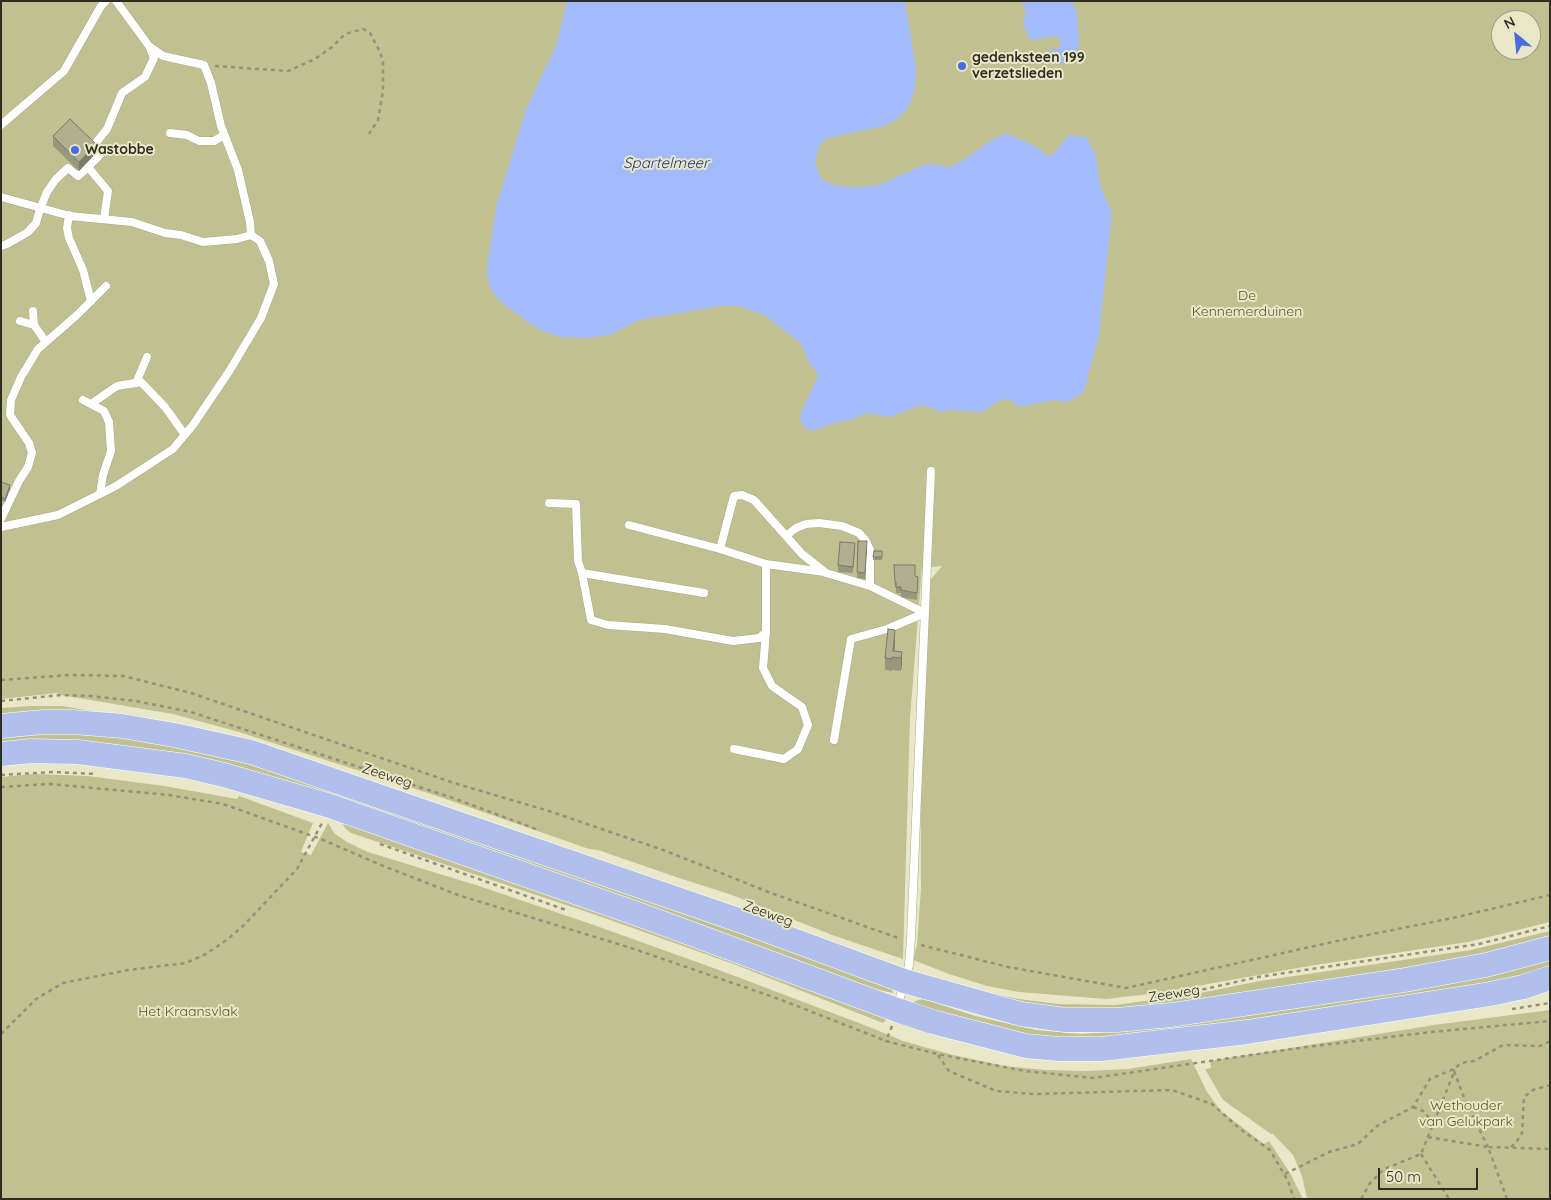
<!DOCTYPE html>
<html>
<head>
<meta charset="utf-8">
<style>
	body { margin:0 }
	#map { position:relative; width:1551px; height:1200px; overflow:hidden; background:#e8e8c8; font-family:Quicksand,sans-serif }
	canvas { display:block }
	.frame { position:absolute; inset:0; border:2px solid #2d2d21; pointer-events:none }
	.north { position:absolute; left:1491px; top:10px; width:50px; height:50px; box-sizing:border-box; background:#e8e8c8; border:1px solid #9d9d85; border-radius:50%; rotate:332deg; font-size:14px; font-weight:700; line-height:20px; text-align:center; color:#2d2d21 }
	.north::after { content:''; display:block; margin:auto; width:18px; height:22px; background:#4b6ade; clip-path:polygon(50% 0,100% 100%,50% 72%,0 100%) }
	.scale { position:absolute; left:1378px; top:1168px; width:100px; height:22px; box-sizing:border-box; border:2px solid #2d2d21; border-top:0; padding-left:6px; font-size:15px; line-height:18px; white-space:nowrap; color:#2d2d21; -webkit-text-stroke:4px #e8e8c8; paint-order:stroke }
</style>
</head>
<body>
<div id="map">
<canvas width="1551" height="1200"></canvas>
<div class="frame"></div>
<div class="north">N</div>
<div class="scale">50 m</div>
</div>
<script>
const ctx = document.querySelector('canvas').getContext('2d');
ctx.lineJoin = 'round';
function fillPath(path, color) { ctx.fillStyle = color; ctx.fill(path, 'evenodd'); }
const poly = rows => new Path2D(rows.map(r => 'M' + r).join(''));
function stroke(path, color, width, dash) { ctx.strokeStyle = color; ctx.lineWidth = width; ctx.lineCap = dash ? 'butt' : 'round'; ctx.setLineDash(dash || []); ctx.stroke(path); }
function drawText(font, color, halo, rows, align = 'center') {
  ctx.font = font + ' Quicksand,sans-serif'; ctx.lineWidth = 4; ctx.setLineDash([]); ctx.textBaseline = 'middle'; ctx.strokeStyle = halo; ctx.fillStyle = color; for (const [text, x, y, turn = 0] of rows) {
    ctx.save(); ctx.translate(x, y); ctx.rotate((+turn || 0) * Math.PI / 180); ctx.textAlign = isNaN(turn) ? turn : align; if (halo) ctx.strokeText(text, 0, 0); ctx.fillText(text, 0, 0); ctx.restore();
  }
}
const green = poly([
	[1,1,1550,1,1550,922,1468,942,1309,966,1158,993,1106,999,1019,992,987,986,949,974,913,960,917,945,921,888,920,689,922,590,942,566,922,568,910,718,903,959,832,935,732,895,679,878,598,850,589,849,440,797,239,732,173,714,61,695,57,693,1,699],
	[1501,20,1531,20,1531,50,1501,50],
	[30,706,62,706,127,717,1,718,1,708],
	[44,730,122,736,248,763,425,819,892,987,893,993,879,990,316,795,1,749,1,732],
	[33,774,88,776,164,786,237,799,239,796,313,823,301,852,311,855,328,823,335,834,347,842,368,852,479,886,591,924,719,970,872,1028,903,1041,953,1055,1004,1066,1045,1070,1085,1071,1128,1069,1191,1059,1207,1092,1221,1111,1264,1144,1269,1141,1290,1173,1303,1199,1,1199,1,777],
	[341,820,889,1016,883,1023,736,965,599,916,351,833,345,828],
	[1550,931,1550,942,1512,953,1163,1010,1054,1014,990,993,1019,999,1058,1004,1115,1005,1195,994,1260,981,1471,950],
	[1550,959,1550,971,1479,988,1071,1045,914,1006,914,1002,918,1000,924,999,975,1016,1036,1030,1081,1034,1106,1032,1137,1030],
	[1550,1010,1550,1199,1307,1199,1302,1176,1293,1155,1273,1134,1271,1134,1223,1100,1205,1069,1211,1068,1210,1061,1434,1025]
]);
const water = poly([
	[567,1,905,1,916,67,915,89,909,106,899,118,885,126,828,138,820,144,815,161,819,174,824,181,837,186,858,187,879,185,923,165,933,164,949,167,962,161,990,141,1006,133,1031,144,1050,157,1069,135,1086,137,1095,153,1101,188,1112,212,1099,336,1084,391,1077,397,1066,402,1055,400,1019,407,1012,401,1007,399,997,402,982,412,949,410,942,412,922,405,889,417,866,413,851,420,837,422,812,431,808,430,801,423,800,415,818,376,815,369,809,363,805,352,800,343,766,316,739,306,720,306,639,320,610,335,586,338,561,337,553,335,537,328,508,308,493,293,488,282,487,265,497,203,526,109,557,43],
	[1021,1,1072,1,1077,12,1079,43,1077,55,1066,63,1055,64,1046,60,1047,52,1060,47,1060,39,1055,36,1033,40,1029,38,1023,22,1026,11]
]);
const path = poly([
	[215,66,288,71,315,59,332,47,345,34,363,29,370,33,380,52,383,62,383,91,378,120,369,134],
	[1,680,69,675,123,676,191,693,454,783,549,811,666,851,771,893,901,939],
	[1,701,61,695,90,696,136,701,191,712,453,798,536,829],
	[1,775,53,772,97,774],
	[1,787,50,784,169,795,223,804,321,839,381,865,458,895,631,948,779,999,886,1041],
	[380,844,566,910],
	[921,945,1008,967,1126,988,1337,941,1453,918,1550,895],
	[1155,997,1196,991,1258,977,1479,944,1550,926],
	[1512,1009,1550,1003],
	[892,1026,886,1041,937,1054,1025,1071,1093,1078,1306,1047,1431,1032,1550,1021],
	[1,1034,36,999,63,983,128,970,186,963,206,954,228,939,243,926,297,869,322,823],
	[938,1055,949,1071,996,1091,1034,1094,1172,1090,1212,1104,1240,1129,1270,1150,1288,1181,1294,1199],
	[1454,1071,1465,1100,1488,1147],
	[1413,1107,1423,1111,1433,1122],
	[1428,1137,1488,1147],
	[1511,1147,1516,1143,1522,1133,1524,1097,1533,1090,1550,1085],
	[1421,1154,1449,1199],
	[1285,1174,1329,1152,1358,1144,1377,1126,1413,1107,1430,1079,1454,1069,1461,1063,1474,1061,1503,1045,1540,1046,1550,1041],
	[1361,1199,1370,1183,1384,1169,1421,1154,1453,1075,1454,1069],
	[1507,1199,1488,1147,1550,1149]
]);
const service = poly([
	[1,125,64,71,101,6,106,1],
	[170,133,187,135,199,141,214,141,224,135],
	[1,197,70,216,132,222,165,233,181,235,203,242,237,239,251,235],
	[69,215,67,228,69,238,83,270,91,301],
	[104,219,108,191,88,167,101,154,95,144,107,129,122,93,145,77,154,58,150,48],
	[1,246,7,244,28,232,36,223,40,209,47,192,56,179,68,168,78,176,88,167],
	[33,311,34,325],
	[20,321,34,325,46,342],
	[136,383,147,357],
	[83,400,104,411,109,422,111,451,103,475,100,494],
	[91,404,117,386,141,382,165,407,185,435],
	[549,503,576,504,578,561,582,573,591,620,608,625,665,629,733,641,759,638,766,632,766,564],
	[1,519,19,481,28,467,32,453,29,443,10,415,11,400,21,377,38,349,77,315,106,286],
	[629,525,720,549,734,496,742,495,754,500,802,554,826,573,870,586,925,613,887,629,851,639,834,740],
	[1,527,58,515,116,486,173,449,193,425,230,370,261,318,274,284,269,261,260,241,251,235,250,222,238,170,221,126,211,83,204,65,163,56,149,46,116,1],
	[786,536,796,528,806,524,819,523,842,526,859,533,866,541,870,550,870,586],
	[720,549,766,564,824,572],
	[582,573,704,593],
	[734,749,784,759,798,749,808,725,802,707,772,686,763,668,766,632],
	[897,1008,909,965,911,937,931,471]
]);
const primary = poly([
	[1,726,43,722,73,722,122,726,174,735,251,752,747,923,904,981,1021,1014,1065,1020,1117,1020,1171,1015,1405,980,1486,965,1550,948],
	[1,754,31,751,78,752,186,766,224,775,327,805,646,917,897,1010,933,1022,1026,1046,1059,1049,1101,1049,1247,1032,1490,994,1523,987,1550,978]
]);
const wall = poly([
	[53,136,96,153,79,171,53,146],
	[1,482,10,488,5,502,1,500],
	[858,541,867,547,865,579,857,578],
	[855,550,853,573,838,572,838,565],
	[874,551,882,551,882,560,873,560],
	[894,565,915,576,918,577,917,600,901,597,901,593,896,593,896,588,895,588],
	[895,642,894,651,902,652,901,671,892,670,892,671,885,670,885,658]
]);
const shadedWall = poly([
	[96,144,96,153,79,171,79,162],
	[10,485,10,488,5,502,5,499],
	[895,630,895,642,894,657,893,651],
	[902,652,902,665,901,671,901,658]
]);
const building = poly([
	[70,119,96,144,79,162,53,136,70,119],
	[1,482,10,485,5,499,1,497,1,482],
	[858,541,867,541,865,573,857,572,858,541],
	[840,542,855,543,853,567,838,565,840,542],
	[874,551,882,551,882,557,873,557,874,551],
	[894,565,915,565,915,576,918,577,917,593,901,590,901,587,896,587,896,582,895,582,894,565],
	[888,629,895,630,893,651,902,652,901,658,892,657,892,659,885,658,888,629]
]);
const markers = [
	[962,66,5,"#4b6ade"],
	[75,150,5,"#4b6ade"]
];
const poiNames = [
	["gedenksteen 199",972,58],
	["verzetslieden",972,74],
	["Wastobbe",85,150]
];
const parkNames = [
	["De",1247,296],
	["Kennemerduinen",1247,312],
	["Het Kraansvlak",188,1012],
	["Wethouder",1466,1106],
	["van Gelukpark",1466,1122]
];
const streetNames = [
	["Zeeweg",387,776,18],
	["Zeeweg",768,914,20],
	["Zeeweg",1174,994,-9]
];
const waterNames = [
	["Spartelmeer",666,163]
];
fillPath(green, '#c0c091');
fillPath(water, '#a2b9fa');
stroke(service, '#a9a98a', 9);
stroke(primary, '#fff', 25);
stroke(path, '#92927b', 2.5, [4, 4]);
stroke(service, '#fff', 8);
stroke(primary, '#b0bfeb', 24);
fillPath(wall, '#97977d');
fillPath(shadedWall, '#7b7b66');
fillPath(building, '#b0b091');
stroke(building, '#7b7b66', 1);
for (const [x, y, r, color] of markers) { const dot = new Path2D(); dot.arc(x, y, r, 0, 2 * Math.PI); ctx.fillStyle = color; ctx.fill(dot); stroke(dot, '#e8e8c8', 2); }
drawText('bold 14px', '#2d2d21', '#e8e8c8', poiNames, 'left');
drawText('14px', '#5c5a23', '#e8e8c8', parkNames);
drawText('14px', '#2d2d21', '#e8e8c8', streetNames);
drawText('italic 15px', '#22347d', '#e8e8c8', waterNames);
</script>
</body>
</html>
